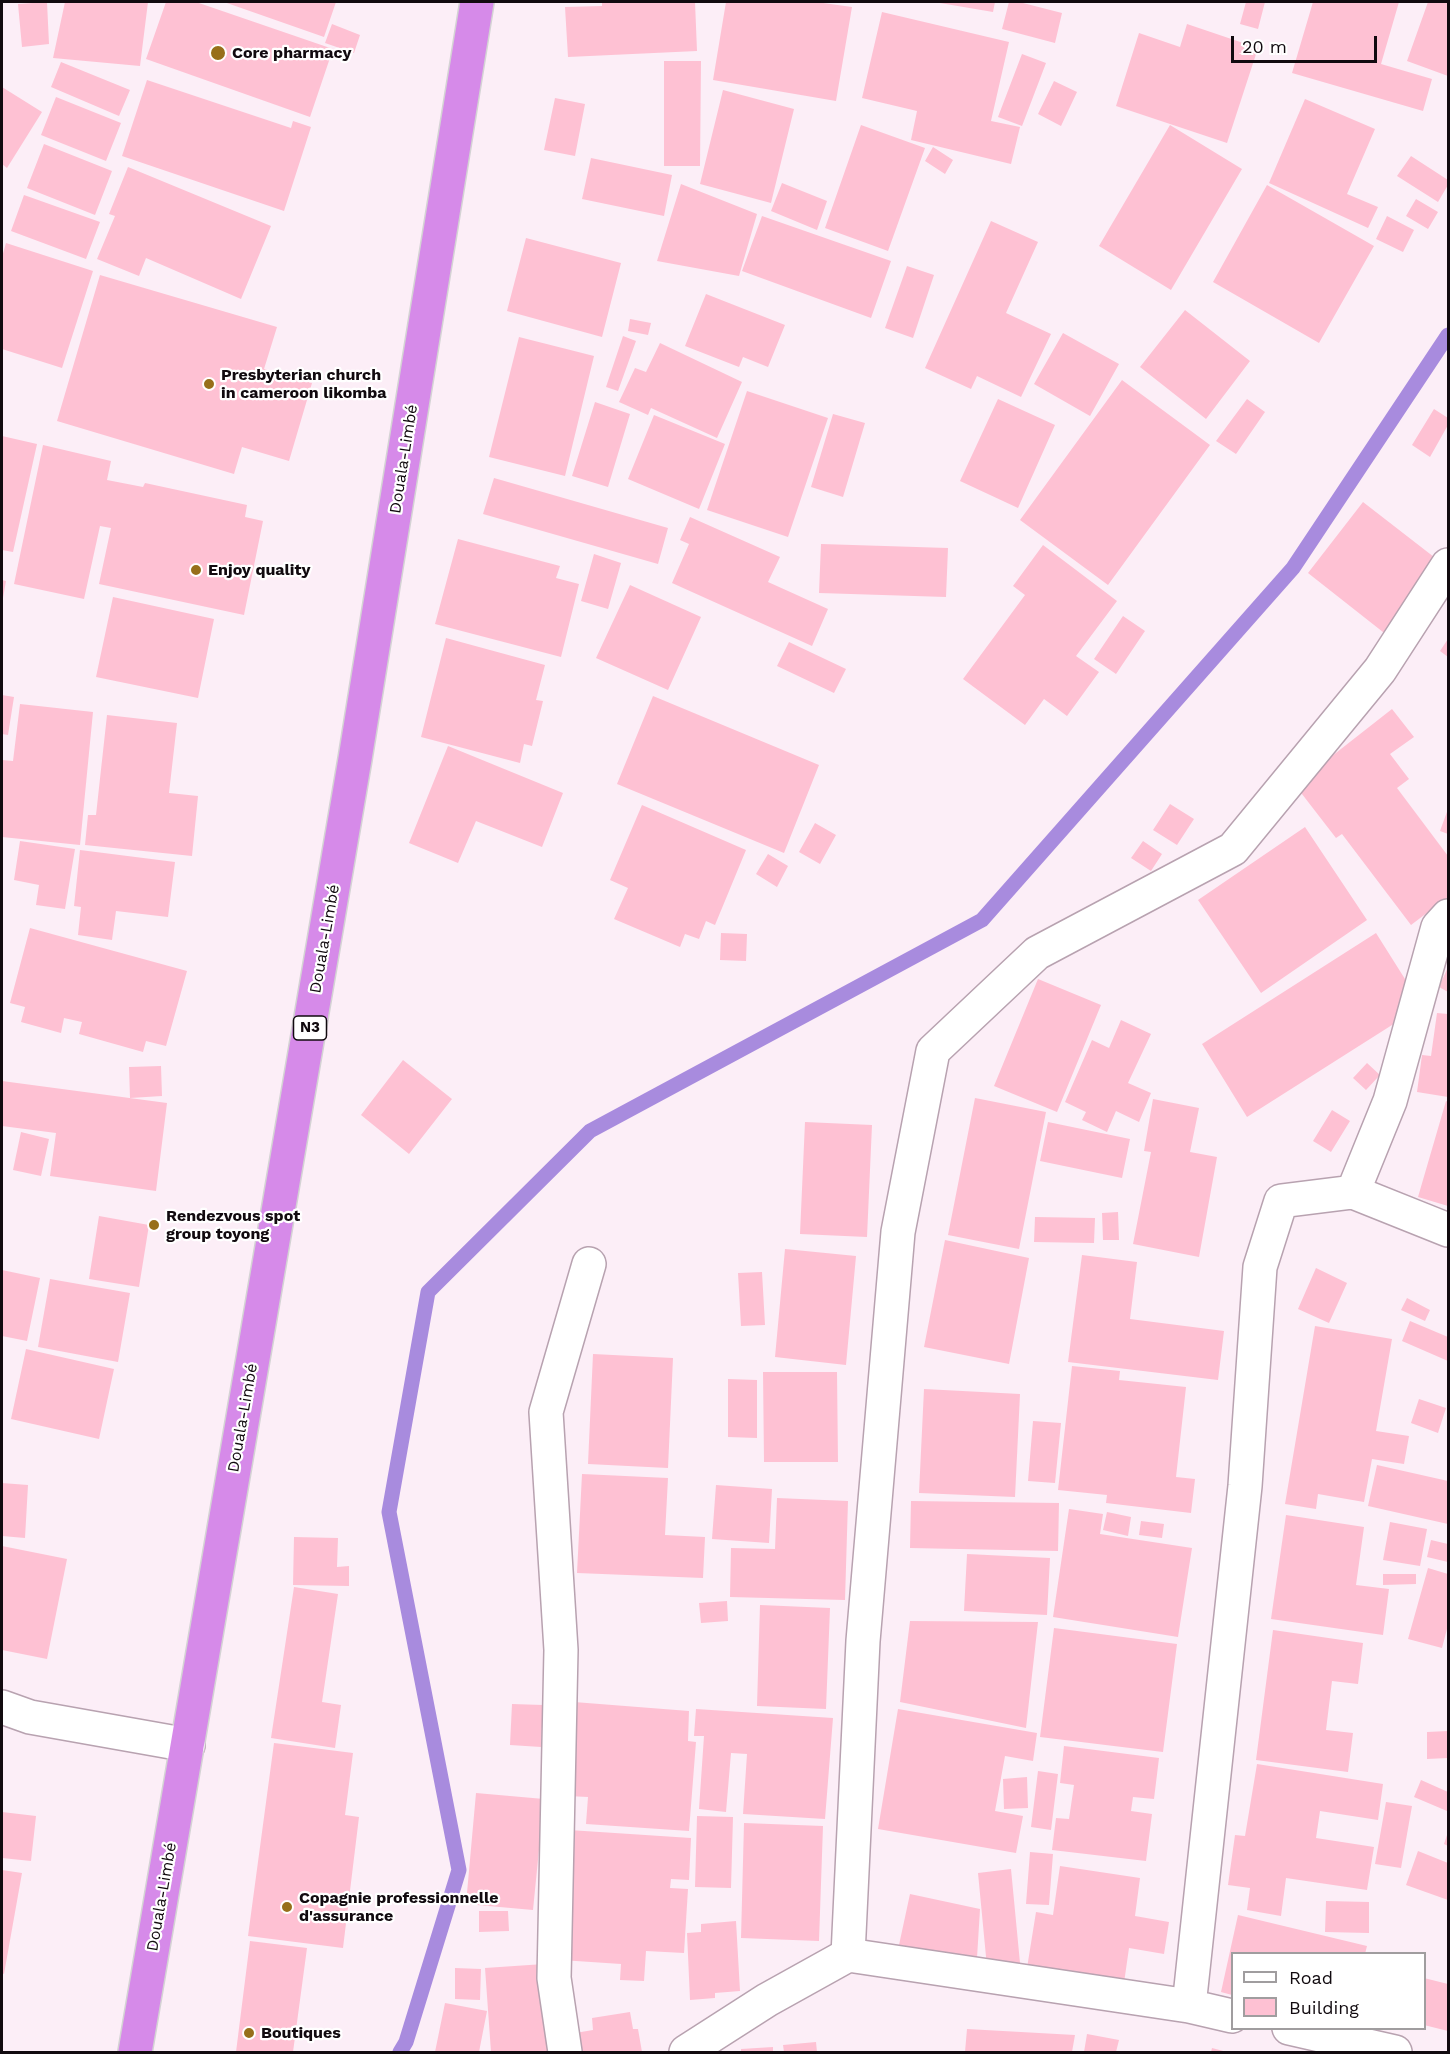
<!DOCTYPE html>
<html>
<head>
<meta charset="utf-8">
<style>
	body { margin:0 }
	#map { position:relative; width:1450px; height:2054px; overflow:hidden; background:#fceef7; font-family:"Work Sans",sans-serif }
	canvas { display:block }
	.frame { position:absolute; inset:0; border:3px solid #110a0f; pointer-events:none }
	.legend { position:absolute; left:1231px; top:1952px; width:195px; height:78px; box-sizing:border-box; background:#fff; border:2px solid #a09d9f; margin:0; padding:8px 10px; list-style:none; font-size:18px; color:#110a0f }
	.legend li { display:flex; align-items:center; gap:12px; height:30px }
	.legend b { width:30px; border:2px solid #a09d9f }
	.scale { position:absolute; left:1231px; top:36px; width:146px; height:27px; box-sizing:border-box; border:3px solid #110a0f; border-top:0; padding-left:8px; font-size:18px; line-height:21px; white-space:nowrap; color:#110a0f; -webkit-text-stroke:4px #fff; paint-order:stroke }
</style>
</head>
<body>
<div id="map">
<canvas width="1450" height="2054"></canvas>
<div class="frame"></div>
<ul class="legend">
<li><b style="height:8px;background:#fff"></b>Road</li>
<li><b style="height:16px;background:#fec1d3"></b>Building</li>
</ul>
<div class="scale">20 m</div>
</div>
<script>
const ctx = document.querySelector('canvas').getContext('2d');
ctx.lineJoin = 'round';
const poly = rows => new Path2D(rows.map(r => 'M' + r).join(''));
function stroke(path, color, width, dash) { ctx.strokeStyle = color; ctx.lineWidth = width; ctx.lineCap = dash ? 'butt' : 'round'; ctx.setLineDash(dash || []); ctx.stroke(path); }
function fillPath(path, color) { ctx.fillStyle = color; ctx.fill(path, 'evenodd'); }
function drawText(font, color, halo, rows, align = 'center') {
  ctx.font = font + ' "Work Sans",sans-serif'; ctx.lineWidth = 4.5; ctx.setLineDash([]); ctx.textBaseline = 'middle'; ctx.strokeStyle = halo; ctx.fillStyle = color; for (const [text, x, y, turn = 0] of rows) {
    ctx.save(); ctx.translate(x, y); ctx.rotate((+turn || 0) * Math.PI / 180); ctx.textAlign = isNaN(turn) ? turn : align; if (halo) ctx.strokeText(text, 0, 0); ctx.fillText(text, 0, 0); ctx.restore();
  }
}
const stream = poly([
	[400,2052,406,2042,459,1870,389,1512,428,1292,590,1131,982,920,1293,568,1448,335]
]);
const building = poly([
	[47,2,49,44,22,47,18,4],
	[65,2,148,2,140,66,53,58],
	[166,2,196,2,333,49,310,117,146,59],
	[224,2,336,2,324,37],
	[602,2,695,2,697,51,568,57,565,7,602,6],
	[726,2,816,2,852,7,836,101,713,80],
	[934,2,995,2,993,12],
	[1009,2,1019,2,1062,13,1055,43,1002,29],
	[1246,2,1265,2,1258,29,1240,24],
	[1313,2,1399,2,1381,64,1432,79,1423,111,1292,73],
	[1428,2,1448,2,1448,76,1407,61],
	[882,12,1009,42,991,121,1020,127,1011,164,911,140,917,111,862,98],
	[332,24,360,35,354,53,325,43],
	[1187,24,1258,48,1227,143,1116,106,1139,33,1180,47],
	[1022,54,1046,63,1022,126,998,117],
	[664,61,701,61,700,166,664,166],
	[61,62,130,90,119,116,51,87],
	[147,80,291,128,293,121,311,127,284,211,122,156],
	[1054,81,1077,92,1061,126,1038,114],
	[2,87,42,112,7,168,2,164],
	[723,90,794,109,771,203,700,184],
	[56,97,121,123,106,161,41,135],
	[555,98,585,104,575,156,544,150],
	[1305,99,1375,129,1347,194,1378,207,1368,228,1269,183],
	[861,125,925,148,888,251,825,228],
	[1170,125,1242,169,1171,290,1099,246],
	[44,144,112,171,95,215,27,188],
	[933,147,953,160,945,174,925,161],
	[1411,156,1448,180,1448,185,1438,202,1397,176],
	[591,158,672,175,664,216,582,199],
	[128,167,271,226,241,299,146,258,139,276,97,259,115,216,109,214],
	[782,183,827,201,817,230,771,211],
	[681,184,757,214,739,276,657,261],
	[1267,185,1374,246,1319,343,1213,282],
	[24,195,100,222,86,259,11,231],
	[1416,199,1438,212,1428,229,1406,216],
	[762,216,891,261,871,318,742,271],
	[1387,216,1414,230,1403,252,1376,239],
	[991,221,1038,242,1006,313,1051,334,1021,397,977,376,971,389,925,368],
	[526,238,621,263,602,337,507,311],
	[6,243,93,271,62,368,2,349,2,257],
	[907,266,934,275,913,338,885,328],
	[100,275,277,327,264,369,312,383,289,461,242,447,234,474,57,421],
	[706,294,785,325,768,367,743,357,739,367,685,346],
	[1185,310,1250,361,1206,419,1140,367],
	[630,319,651,323,648,335,628,331],
	[1063,333,1119,364,1090,416,1034,384],
	[623,336,636,341,618,391,606,387],
	[519,337,594,356,565,476,489,457],
	[660,343,742,382,717,438,651,408,648,415,619,402,635,368,646,372],
	[1122,380,1210,445,1108,585,1020,520],
	[747,391,828,418,788,537,707,510],
	[998,399,1055,425,1018,508,960,481],
	[1247,399,1265,412,1236,454,1216,441],
	[595,402,630,414,608,487,572,476],
	[1434,409,1448,418,1448,425,1430,457,1412,445],
	[833,414,865,423,843,497,811,487],
	[654,415,725,444,699,509,628,479],
	[2,436,37,444,13,552,2,550],
	[43,445,111,461,107,480,143,487,145,483,247,505,245,517,263,521,244,615,99,584,111,528,100,526,84,599,14,584],
	[494,478,668,528,658,564,483,514],
	[1363,502,1443,564,1388,636,1308,573],
	[690,517,780,557,768,582,828,609,812,646,672,583,689,544,680,540],
	[458,539,560,566,556,578,579,584,561,657,435,624],
	[821,544,948,548,946,597,819,593],
	[1043,545,1117,601,1076,656,1099,672,1067,716,1044,699,1025,725,963,679,1025,595,1013,586],
	[594,554,621,563,608,609,581,601],
	[2,580,6,581,3,598,2,597],
	[630,585,701,617,668,690,596,658],
	[113,597,214,619,198,698,96,677],
	[1123,616,1145,631,1116,674,1094,659],
	[446,638,545,665,536,700,543,701,532,746,524,744,520,763,421,737],
	[1448,639,1448,657,1440,651],
	[789,642,846,669,834,693,777,666],
	[2,695,14,697,8,735,2,734],
	[653,696,819,765,784,853,617,784],
	[20,704,93,712,80,845,2,837,2,760,13,761],
	[1392,709,1414,737,1390,754,1409,779,1397,788,1448,856,1448,897,1411,925,1342,834,1336,838,1295,785],
	[107,715,177,723,169,793,198,796,192,856,85,845,88,815,96,815],
	[448,746,563,793,542,847,476,821,458,863,409,843],
	[1170,804,1194,819,1177,845,1153,830],
	[642,805,746,850,715,925,706,921,699,939,685,934,680,947,614,919,628,888,610,880],
	[1448,809,1448,834,1440,831],
	[815,823,836,835,820,864,799,852],
	[1305,827,1367,920,1261,993,1198,900],
	[20,841,75,849,65,909,36,905,39,885,14,880],
	[1143,841,1162,854,1151,871,1131,858],
	[80,850,175,862,168,917,116,911,112,940,78,935,81,907,74,906],
	[768,854,788,866,777,887,756,874],
	[30,928,187,971,166,1046,146,1041,143,1052,79,1034,82,1022,64,1018,61,1033,21,1022,25,1007,10,1003],
	[721,933,747,934,746,961,720,960],
	[1376,933,1422,1006,1247,1117,1202,1044],
	[1448,967,1448,992,1439,987],
	[1038,979,1101,1005,1057,1112,994,1086],
	[1437,1013,1448,1014,1448,1097,1417,1092,1422,1055,1431,1056],
	[1121,1020,1151,1034,1128,1083,1151,1093,1139,1122,1116,1111,1107,1132,1082,1120,1086,1112,1065,1102,1092,1040,1109,1048],
	[403,1060,452,1099,409,1154,361,1115],
	[1367,1063,1380,1075,1366,1090,1353,1078],
	[161,1066,162,1096,130,1098,129,1067],
	[2,1081,167,1103,156,1191,50,1176,56,1133,2,1126],
	[975,1098,1046,1112,1019,1249,948,1235],
	[1153,1099,1199,1108,1190,1152,1217,1157,1199,1257,1133,1244,1151,1152,1144,1151],
	[1446,1101,1448,1102,1448,1206,1418,1197],
	[1332,1110,1350,1121,1331,1152,1313,1141],
	[805,1122,872,1125,867,1237,800,1234],
	[1048,1122,1130,1139,1122,1178,1040,1161],
	[21,1132,49,1139,41,1176,13,1170],
	[1118,1212,1119,1240,1103,1240,1102,1213],
	[99,1216,149,1225,139,1287,89,1279],
	[1035,1217,1095,1218,1094,1243,1034,1242],
	[945,1240,1029,1258,1009,1364,924,1347],
	[785,1249,856,1256,846,1365,775,1357],
	[1082,1255,1137,1262,1130,1319,1224,1331,1218,1380,1068,1362],
	[1316,1268,1347,1283,1329,1323,1298,1309],
	[2,1270,40,1278,27,1341,2,1336],
	[762,1272,765,1325,741,1326,738,1273],
	[50,1279,130,1293,118,1362,38,1347],
	[1407,1298,1430,1310,1425,1321,1401,1310],
	[1410,1321,1448,1337,1448,1361,1402,1341],
	[1315,1326,1392,1339,1376,1431,1409,1436,1404,1464,1372,1459,1364,1502,1318,1494,1316,1509,1285,1504],
	[26,1349,114,1369,99,1439,11,1419],
	[593,1354,673,1358,668,1468,588,1464],
	[1072,1366,1120,1371,1119,1380,1186,1387,1176,1477,1195,1479,1191,1513,1106,1503,1107,1495,1058,1490],
	[763,1372,837,1372,838,1462,764,1462],
	[728,1379,757,1380,757,1438,728,1437],
	[924,1389,1020,1394,1015,1497,919,1493],
	[1419,1399,1446,1408,1438,1433,1411,1423],
	[1033,1421,1061,1423,1055,1483,1028,1481],
	[1377,1465,1448,1481,1448,1524,1368,1506],
	[582,1474,668,1478,665,1535,705,1537,703,1578,577,1573],
	[2,1483,28,1485,25,1538,2,1536],
	[716,1485,772,1489,769,1543,712,1539],
	[777,1498,848,1501,845,1600,730,1597,731,1548,775,1549],
	[911,1501,1059,1503,1058,1551,910,1548],
	[1069,1509,1103,1514,1100,1534,1192,1548,1178,1637,1053,1617],
	[1107,1512,1131,1517,1128,1536,1103,1530],
	[1286,1515,1364,1527,1356,1585,1389,1589,1383,1635,1271,1619],
	[1141,1521,1164,1524,1162,1538,1139,1535],
	[1390,1522,1427,1529,1420,1566,1383,1560],
	[294,1537,338,1538,337,1567,349,1566,349,1586,293,1585],
	[1431,1540,1448,1544,1448,1562,1427,1557],
	[2,1546,67,1559,47,1659,2,1650],
	[967,1554,1050,1558,1047,1615,964,1611],
	[1428,1568,1448,1574,1448,1625,1442,1648,1408,1639],
	[1383,1574,1416,1574,1416,1584,1383,1585],
	[294,1587,338,1594,322,1702,341,1705,335,1748,271,1738],
	[727,1601,728,1621,701,1623,699,1603],
	[760,1605,830,1608,826,1709,757,1706],
	[910,1621,1038,1622,1026,1728,900,1702],
	[1054,1628,1177,1644,1163,1752,1040,1737],
	[1273,1630,1363,1643,1358,1684,1332,1681,1326,1730,1353,1733,1348,1772,1256,1760],
	[574,1702,689,1711,688,1741,696,1742,689,1831,586,1824,588,1797,567,1796],
	[512,1704,543,1705,541,1747,510,1745],
	[696,1709,833,1718,825,1819,743,1814,747,1754,731,1753,726,1812,699,1809,704,1736,694,1736],
	[898,1709,1037,1733,1033,1761,1005,1756,995,1811,1023,1816,1016,1853,878,1829],
	[1448,1731,1448,1758,1427,1759,1427,1732],
	[274,1743,353,1753,345,1815,359,1817,343,1948,248,1936],
	[1064,1746,1159,1758,1154,1799,1133,1797,1131,1811,1152,1814,1146,1861,1052,1850,1056,1818,1069,1819,1074,1785,1060,1783],
	[1257,1764,1383,1784,1378,1820,1320,1811,1316,1838,1374,1847,1367,1890,1286,1878,1281,1916,1247,1910,1250,1888,1228,1885,1235,1835,1245,1836],
	[1038,1771,1058,1774,1051,1830,1031,1827],
	[1027,1777,1028,1808,1004,1809,1003,1779],
	[1421,1780,1448,1792,1447,1811,1414,1797],
	[476,1793,544,1799,533,1910,466,1904],
	[1386,1802,1412,1806,1401,1868,1375,1864],
	[2,1812,36,1816,31,1861,2,1858],
	[697,1816,733,1817,731,1888,695,1887],
	[744,1823,823,1826,819,1941,741,1938],
	[569,1830,691,1838,689,1880,671,1879,670,1888,688,1889,684,1953,646,1951,644,1981,620,1980,621,1964,561,1960],
	[1448,1832,1448,1846,1444,1844],
	[1418,1851,1448,1863,1448,1900,1406,1885],
	[1030,1852,1053,1854,1049,1905,1026,1904],
	[1060,1866,1140,1878,1135,1916,1169,1922,1164,1954,1129,1948,1124,1983,1027,1968,1036,1912,1053,1915],
	[1011,1869,1020,1963,987,1967,978,1873],
	[2,1870,22,1873,4,1974,2,1973],
	[910,1894,980,1909,977,1958,899,1945],
	[1326,1901,1369,1902,1369,1933,1325,1932],
	[479,1911,508,1911,509,1931,479,1932],
	[1238,1915,1367,1946,1365,1954,1232,1954,1232,1995,1221,1992],
	[736,1921,740,1991,715,1993,715,1998,690,2000,687,1933,701,1932,701,1924],
	[250,1941,307,1948,293,2052,236,2052],
	[544,1964,550,2052,491,2052,485,1968],
	[455,1968,481,1969,480,2000,455,1999],
	[1424,1978,1448,1984,1448,2031,1424,2025],
	[445,2003,487,2011,479,2052,435,2052],
	[630,2012,633,2029,638,2029,642,2052,578,2052,575,2033,593,2030,592,2018],
	[967,2029,1075,2035,1072,2052,965,2052],
	[1087,2034,1119,2040,1116,2052,1084,2052],
	[816,2042,817,2052,784,2052,783,2045],
	[773,2047,773,2052,741,2052,741,2049],
	[1212,2048,1227,2052,1211,2052]
]);
const street = poly([
	[1448,916,1438,927,1390,1101,1353,1192,1448,1230],
	[2,1707,30,1717,188,1745],
	[848,1955,1189,2006,1232,2016],
	[1189,2006,1245,1486,1260,1267,1281,1201,1353,1192],
	[1289,2028,1395,2052],
	[565,2052,554,1978,561,1650,546,1412,589,1264],
	[686,2052,767,2000,848,1955,863,1641,898,1232,933,1051,1037,953,1233,849,1380,670,1448,565]
]);
const highway = poly([
	[135,2052,355,759,477,2]
]);
const markers = [
	[218,53,8,"#976f1a"],
	[209,384,6,"#976f1a"],
	[196,570,6,"#976f1a"],
	[154,1225,6,"#976f1a"],
	[287,1907,6,"#976f1a"],
	[249,2033,6,"#976f1a"]
];
const shields = [
	[310,1028,33]
];
const shieldNames = [
	["N3",310,1028]
];
const poiNames = [
	["Core pharmacy",232,53],
	["Presbyterian church",221,375],
	["in cameroon likomba",221,393],
	["Enjoy quality",208,570],
	["Rendezvous spot",166,1216],
	["group toyong",166,1234],
	["Copagnie professionnelle",299,1898],
	["d'assurance",299,1916],
	["Boutiques",261,2033]
];
const streetNames = [
	["Douala-Limbé",404,459,-81],
	["Douala-Limbé",325,939,-80],
	["Douala-Limbé",243,1418,-80],
	["Douala-Limbé",162,1897,-80]
];
stroke(stream, '#a88bde', 15);
fillPath(building, '#fec1d3');
stroke(street, '#b8a2b0', 36);
stroke(highway, '#d4d3d4', 36);
stroke(street, '#fff', 33);
stroke(highway, '#d68ae9', 33);
for (const [x, y, r, color] of markers) { const dot = new Path2D(); dot.arc(x, y, r, 0, 2 * Math.PI); ctx.fillStyle = color; ctx.fill(dot); stroke(dot, '#fff', 2); }
for (const [x, y, w] of shields) { const box = new Path2D(); box.roundRect(x - w / 2, y - 12, w, 24, 4.5); ctx.fillStyle = '#fff'; ctx.fill(box); stroke(box, '#110a0f', 1.5); }
drawText('bold 15px', '#110a0f', null, shieldNames);
drawText('bold 16px', '#110a0f', '#fff', poiNames, 'left');
drawText('16px', '#110a0f', '#fff', streetNames);
</script>
</body>
</html>
